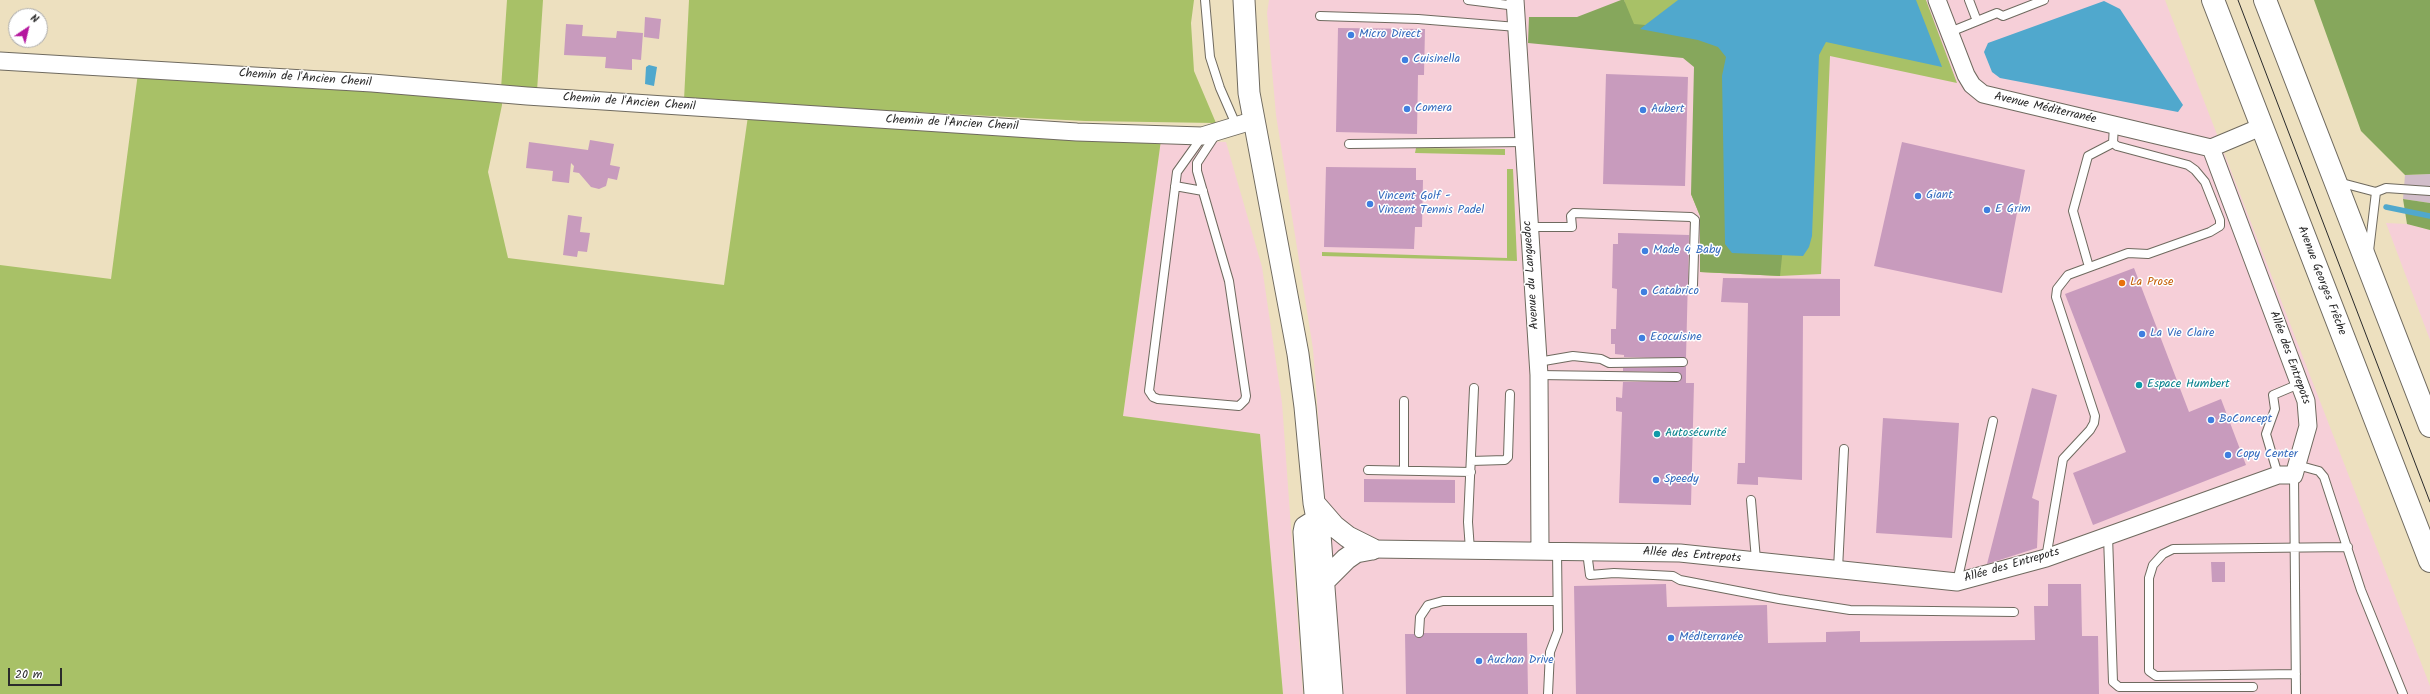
<!DOCTYPE html>
<html>
<head>
<meta charset="utf-8">
<style>
	body { margin:0 }
	#map { position:relative; width:2430px; height:694px; overflow:hidden; background:#ede0bf; font-family:Kalam,sans-serif }
	canvas { display:block }
	.north { position:absolute; left:8px; top:8px; width:40px; height:40px; box-sizing:border-box; background:#fff; border:1px solid #aaa; border-radius:50%; rotate:35deg; font-size:11px; font-weight:700; line-height:16px; text-align:center; color:#2b2b2b }
	.north::after { content:''; display:block; margin:auto; width:14px; height:18px; background:#b5179e; clip-path:polygon(50% 0,100% 100%,50% 72%,0 100%) }
	.scale { position:absolute; left:8px; top:668px; width:54px; height:18px; box-sizing:border-box; border:2px solid #2b2b2b; border-top:0; padding-left:5px; font-size:12px; line-height:14px; white-space:nowrap; color:#2b2b2b; -webkit-text-stroke:3px #fff; paint-order:stroke }
</style>
</head>
<body>
<div id="map">
<canvas width="2430" height="694"></canvas>
<div class="north">N</div>
<div class="scale">20 m</div>
</div>
<script>
const ctx = document.querySelector('canvas').getContext('2d');
ctx.lineJoin = 'round';
function fillPath(path, color) { ctx.fillStyle = color; ctx.fill(path, 'evenodd'); }
const poly = rows => new Path2D(rows.map(r => 'M' + r).join(''));
function stroke(path, color, width, dash) { ctx.strokeStyle = color; ctx.lineWidth = width; ctx.lineCap = dash ? 'butt' : 'round'; ctx.setLineDash(dash || []); ctx.stroke(path); }
function drawText(font, color, halo, rows, align = 'center') {
  ctx.font = font + ' Kalam,sans-serif'; ctx.lineWidth = 3; ctx.setLineDash([]); ctx.textBaseline = 'middle'; ctx.strokeStyle = halo; ctx.fillStyle = color; for (const [text, x, y, turn = 0] of rows) {
    ctx.save(); ctx.translate(x, y); ctx.rotate((+turn || 0) * Math.PI / 180); ctx.textAlign = isNaN(turn) ? turn : align; if (halo) ctx.strokeText(text, 0, 0); ctx.fillText(text, 0, 0); ctx.restore();
  }
}
const built = poly([
	[1269,0,2165,0,2430,686,2430,694,1339,694,1313,349,1276,115,1267,13],
	[1161,140,1226,142,1262,267,1282,403,1303,694,1283,694,1260,435,1123,416],
	[2386,223,2407,224,2430,230,2430,340]
]);
const industrial = poly([
	[2430,174,2430,203,2403,199,2405,175]
]);
const green = poly([
	[507,0,543,0,537,91,501,90,502,105,488,172,508,258,724,285,748,116,1161,140,1123,416,1260,434,1283,694,0,694,0,265,111,279,138,73,501,89],
	[689,0,1194,0,1191,23,1194,71,1216,123,1085,121,684,100],
	[1624,0,1713,0,1707,33,1630,25],
	[1910,0,1926,0,1957,83,1830,56,1821,274,1780,276,1700,272,1700,216,1691,194,1818,35],
	[1416,148,1505,149,1505,155,1415,153],
	[1507,169,1513,169,1517,261,1322,256,1322,252,1507,258]
]);
const forest = poly([
	[1621,0,1624,0,1634,24,1692,29,1723,38,1783,247,1780,276,1700,272,1700,216,1691,194,1694,67,1683,58,1528,43,1529,17,1577,17],
	[2314,0,2430,0,2430,174,2405,175,2361,131],
	[2403,199,2430,203,2430,230,2407,224]
]);
const water = poly([
	[1678,0,1916,0,1942,67,1826,42,1819,55,1812,236,1809,247,1803,256,1732,253,1725,244,1722,76,1726,57,1718,47,1698,40,1640,29],
	[2104,1,2120,9,2183,105,2178,112,2000,78,1992,72,1984,52,1988,43],
	[649,65,657,67,654,86,645,84,646,67]
]);
const stream = poly([
	[2386,207,2430,216]
]);
const building = poly([
	[645,17,661,19,659,39,644,37],
	[566,24,583,25,582,36,616,38,617,31,643,33,641,60,632,59,632,70,605,68,606,57,564,55],
	[1338,28,1425,29,1424,75,1418,75,1417,134,1336,132],
	[1606,74,1688,77,1685,186,1603,184],
	[590,140,614,144,610,165,620,167,617,180,608,178,606,186,599,189,591,187,579,173,573,172,574,166,571,163,569,183,552,181,553,171,526,168,529,142,588,150],
	[1902,142,2025,170,2002,293,1874,266],
	[1326,167,1416,168,1416,180,1423,180,1422,227,1415,227,1414,249,1324,247],
	[568,215,582,217,580,232,590,233,587,252,578,251,577,257,563,255],
	[1618,233,1689,235,1686,358,1624,357,1624,355,1615,354,1615,344,1611,344,1611,329,1616,329,1617,289,1612,288,1613,244,1618,244],
	[2134,268,2189,412,2221,399,2246,465,2093,525,2073,473,2126,452,2065,294],
	[1723,278,1840,279,1840,316,1803,316,1802,480,1758,477,1758,485,1737,484,1738,463,1745,463,1748,303,1721,302],
	[1686,366,1686,383,1694,383,1691,505,1619,503,1622,412,1616,411,1616,397,1622,398,1623,382,1677,382,1682,377,1677,372,1623,371,1623,368],
	[2032,388,2057,395,2032,498,2039,501,2037,548,1987,564],
	[1883,418,1959,423,1952,538,1876,533],
	[1364,479,1455,480,1455,503,1364,502],
	[2211,562,2225,562,2225,582,2212,582],
	[1666,584,1667,607,1767,605,1768,643,1826,642,1826,632,1860,631,1860,642,2035,640,2034,606,2048,606,2048,584,2081,584,2082,636,2098,636,2099,694,1576,694,1574,586],
	[1424,633,1527,633,1528,694,1406,694,1405,634,1414,634,1419,638]
]);
const service = poly([
	[1205,0,1210,57,1220,88,1237,127],
	[1468,0,1516,6],
	[1969,0,1977,21],
	[1320,16,1418,19,1517,27],
	[1950,32,1997,13,2003,16,2044,0],
	[1202,137,1177,172,1149,391,1153,397,1158,399,1239,406,1245,400,1246,396,1229,281,1197,171,1197,163,1216,134],
	[1349,144,1524,142],
	[2338,182,2376,192,2369,251],
	[1175,186,1203,191],
	[2376,192,2386,188,2430,191],
	[1529,227,1572,227,1571,216,1574,213,1691,217,1695,220,1693,285],
	[2089,267,2073,211,2088,156,2113,143],
	[1538,362,1573,356,1601,359,1609,363,1683,362],
	[1539,375,1677,377],
	[1404,401,1404,470],
	[1471,461,1505,460,1508,457,1510,394],
	[2297,465,2319,471,2324,477,2361,590,2403,694],
	[1368,470,1471,472],
	[2278,475,2266,434,2275,409,2273,395,2299,384],
	[2294,475,2296,694],
	[1751,500,1756,560],
	[2108,536,2113,682,2119,687,2253,687],
	[1470,550,1468,522,1474,388],
	[1587,552,1590,575,1614,573,1673,576,1680,580,1779,599,1850,610,2014,612],
	[2046,558,2063,459,2090,430,2094,423,2095,416,2056,297,2057,289,2068,275,2128,253,2148,254,2210,232,2220,226,2220,220,2205,182,2195,170,2188,165,2117,146,2113,143,2114,125],
	[1838,569,1844,449],
	[1957,582,1993,421],
	[1419,633,1420,617,1428,605,1443,601,1557,601],
	[2296,674,2156,676,2149,671,2149,578,2153,565,2163,554,2173,549,2348,547],
	[1548,694,1550,652,1558,631,1557,551]
]);
const minor = poly([
	[1515,0,1539,375,1540,551],
	[1937,0,1966,75,1972,85,1983,94,2211,148],
	[0,61,372,83,527,96,1077,132,1202,136,1255,120],
	[2211,148,2261,127],
	[1372,549,1680,553,1957,582,2046,558,2278,475,2294,475,2308,426,2306,401,2211,148]
]);
const tertiary = poly([
	[1244,0,1249,93,1298,354,1305,407,1314,503,1320,534,1332,694],
	[1314,503,1334,526,1348,537,1372,549],
	[1323,582,1346,559,1356,552,1372,549],
	[1315,694,1304,532,1305,527,1316,520]
]);
const primary = poly([
	[2213,0,2430,561],
	[2265,0,2430,426]
]);
const tram = poly([
	[2238,0,2430,502]
]);
const markers = [
	[1351,35,4,"#3f7fe0"],
	[1405,60,4,"#3f7fe0"],
	[1407,109,4,"#3f7fe0"],
	[1643,110,4,"#3f7fe0"],
	[1918,196,4,"#3f7fe0"],
	[1370,204,4,"#3f7fe0"],
	[1987,210,4,"#3f7fe0"],
	[1645,251,4,"#3f7fe0"],
	[2122,283,4,"#e8710a"],
	[1644,292,4,"#3f7fe0"],
	[2142,334,4,"#3f7fe0"],
	[1642,338,4,"#3f7fe0"],
	[2139,385,4,"#0f9aa8"],
	[2211,420,4,"#3f7fe0"],
	[1657,434,4,"#0f9aa8"],
	[2228,455,4,"#3f7fe0"],
	[1656,480,4,"#3f7fe0"],
	[1671,638,4,"#3f7fe0"],
	[1479,661,4,"#3f7fe0"]
];
const shopNames = [
	["Micro Direct",1359,35],
	["Cuisinella",1413,60],
	["Comera",1415,109],
	["Aubert",1651,110],
	["Giant",1926,196],
	["Vincent Golf -",1378,197],
	["Vincent Tennis Padel",1378,211],
	["E Grim",1995,210],
	["Made 4 Baby",1653,251],
	["Catabrico",1652,292],
	["La Vie Claire",2150,334],
	["Ecocuisine",1650,338],
	["BoConcept",2219,420],
	["Copy Center",2236,455],
	["Speedy",1664,480],
	["Méditerranée",1679,638],
	["Auchan Drive",1487,661]
];
const streetNames = [
	["Chemin de l'Ancien Chenil",305,79,4],
	["Chemin de l'Ancien Chenil",629,103,4],
	["Avenue Méditerranée",2045,109,13],
	["Chemin de l'Ancien Chenil",952,124,3],
	["Avenue du Languedoc",1532,275,-94],
	["Avenue Georges Frêche",2321,281,69],
	["Allée des Entrepots",2289,358,70],
	["Allée des Entrepots",1692,556,4],
	["Allée des Entrepots",2012,566,-16]
];
const foodNames = [
	["La Prose",2130,283]
];
const cultureNames = [
	["Espace Humbert",2147,385],
	["Autosécurité",1665,434]
];
fillPath(built, '#f6cfd8');
fillPath(industrial, '#d1bdca');
fillPath(green, '#a8c167');
fillPath(forest, '#86a75c');
fillPath(water, '#50a8cd');
stroke(stream, '#50a8cd', 5.5);
fillPath(building, '#c89bbd');
stroke(service, '#6f6a5f', 10);
stroke(minor, '#6f6a5f', 19);
stroke(tertiary, '#6f6a5f', 23);
stroke(primary, '#6f6a5f', 24);
stroke(service, '#fff', 8);
stroke(minor, '#fff', 17);
stroke(tertiary, '#fff', 21);
stroke(primary, '#fff', 22);
stroke(tram, '#2b2b2b', 1);
for (const [x, y, r, color] of markers) { const dot = new Path2D(); dot.arc(x, y, r, 0, 2 * Math.PI); ctx.fillStyle = color; ctx.fill(dot); stroke(dot, '#fff', 1.5); }
drawText('12px', '#366cbe', '#fff', shopNames, 'left');
drawText('12px', '#2b2b2b', '#fff', streetNames);
drawText('12px', '#c56008', '#fff', foodNames, 'left');
drawText('12px', '#0d838f', '#fff', cultureNames, 'left');
</script>
</body>
</html>
